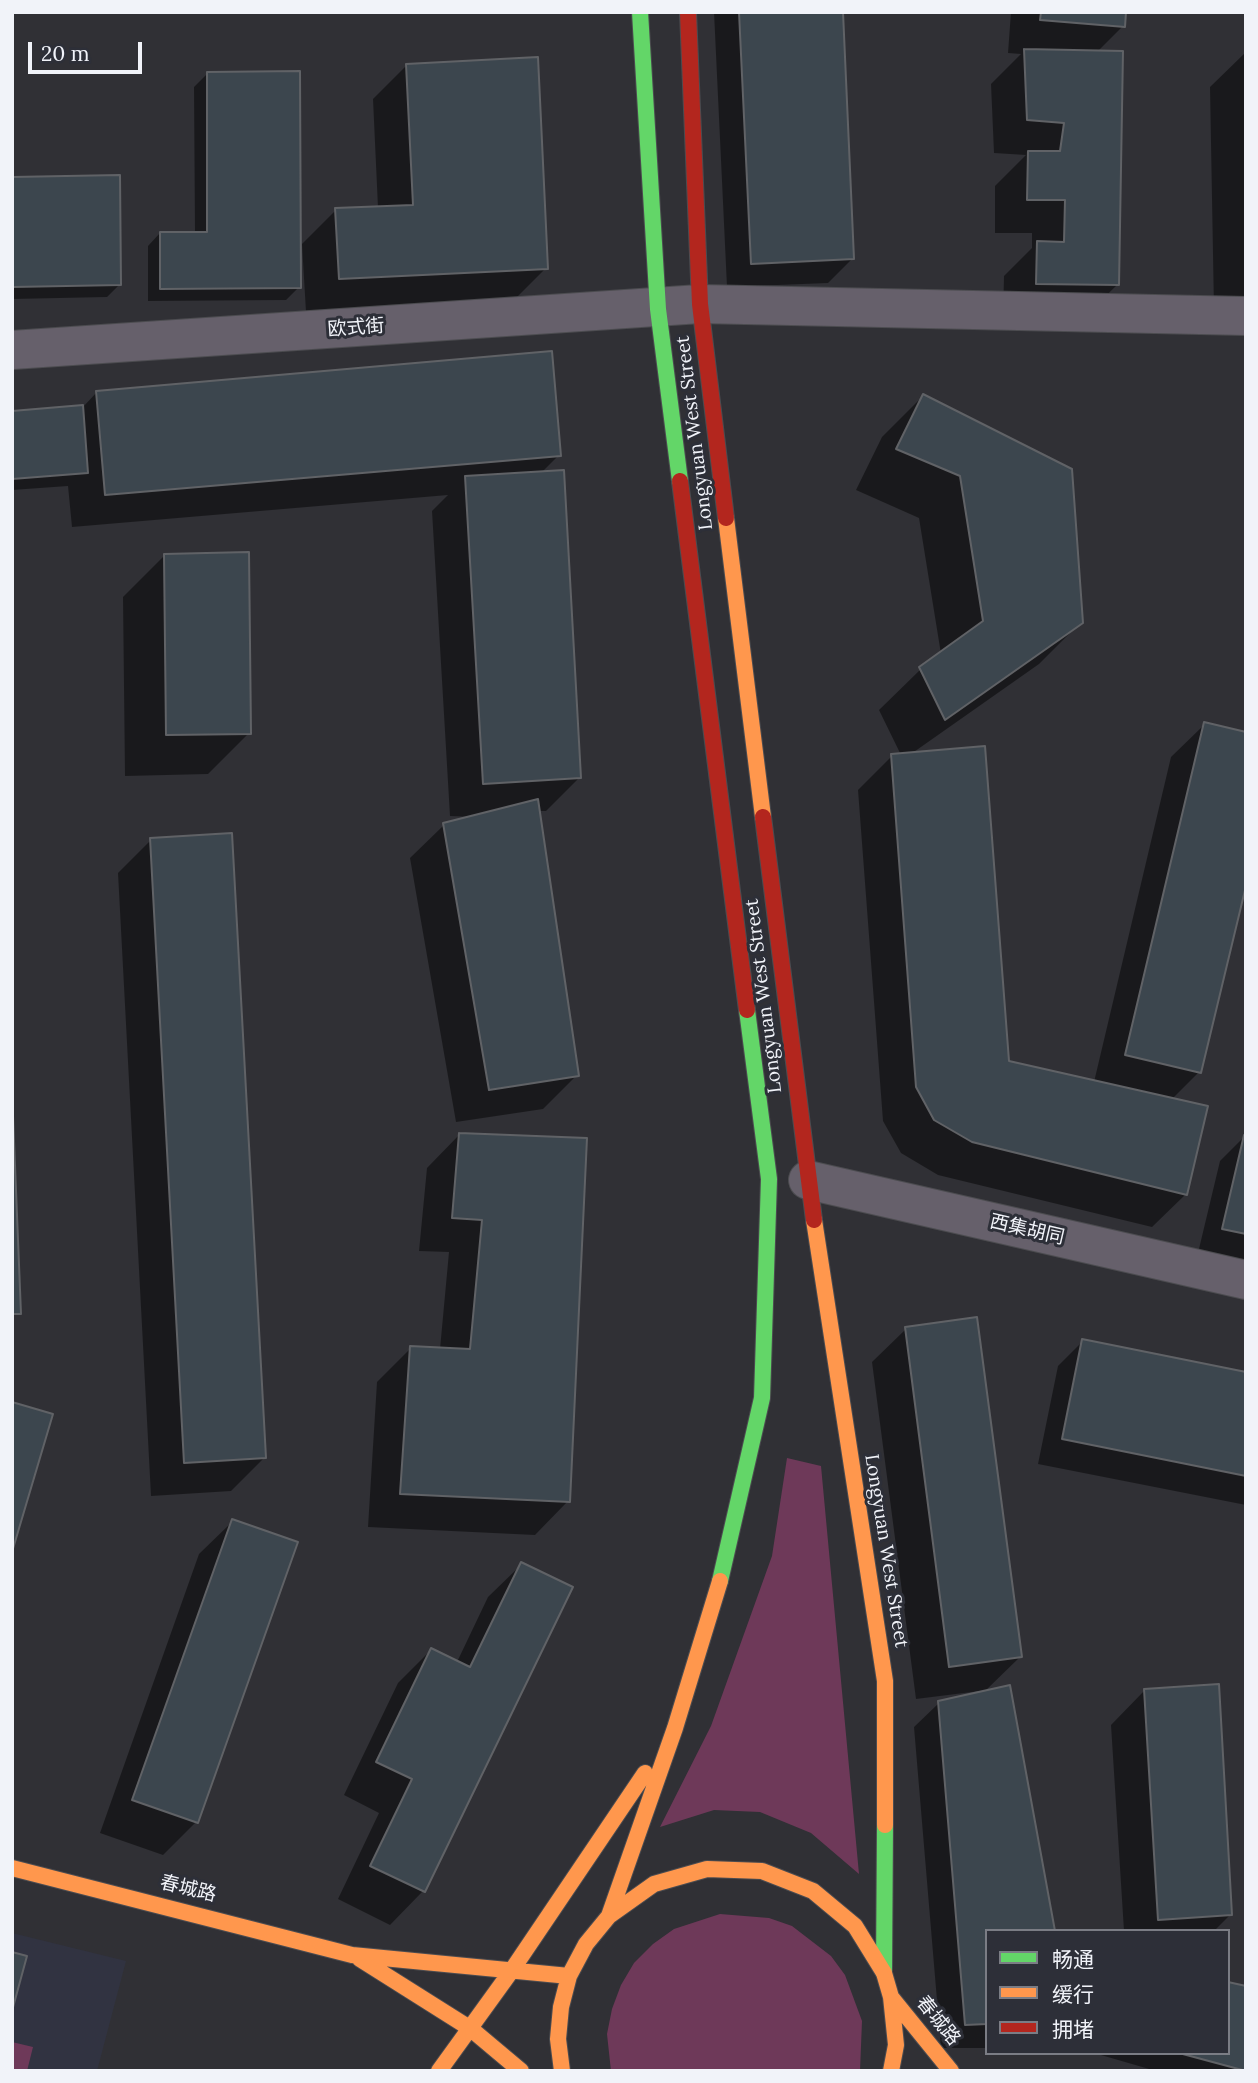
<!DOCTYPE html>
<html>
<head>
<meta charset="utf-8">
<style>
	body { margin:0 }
	#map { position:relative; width:1258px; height:2083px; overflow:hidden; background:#303035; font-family:Lora,"Noto Sans SC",serif }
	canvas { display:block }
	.frame { position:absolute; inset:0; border:14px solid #f1f3f9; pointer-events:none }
	.legend { position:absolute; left:985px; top:1929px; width:245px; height:126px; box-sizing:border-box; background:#2d2f38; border:2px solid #7b7d85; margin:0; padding:9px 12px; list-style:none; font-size:21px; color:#f1f3f9 }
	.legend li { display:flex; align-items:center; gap:14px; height:35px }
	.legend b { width:35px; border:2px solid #7b7d85 }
	.scale { position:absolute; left:28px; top:42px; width:114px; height:32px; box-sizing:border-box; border:4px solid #f1f3f9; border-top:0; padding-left:9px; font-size:21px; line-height:24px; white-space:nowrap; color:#f1f3f9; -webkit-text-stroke:5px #2d2f38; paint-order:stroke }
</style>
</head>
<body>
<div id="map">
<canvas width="1258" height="2083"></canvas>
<div class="frame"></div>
<ul class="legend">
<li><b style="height:9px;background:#63d668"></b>畅通</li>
<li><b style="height:9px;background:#ff974d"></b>缓行</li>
<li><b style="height:9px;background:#b3261e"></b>拥堵</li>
</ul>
<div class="scale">20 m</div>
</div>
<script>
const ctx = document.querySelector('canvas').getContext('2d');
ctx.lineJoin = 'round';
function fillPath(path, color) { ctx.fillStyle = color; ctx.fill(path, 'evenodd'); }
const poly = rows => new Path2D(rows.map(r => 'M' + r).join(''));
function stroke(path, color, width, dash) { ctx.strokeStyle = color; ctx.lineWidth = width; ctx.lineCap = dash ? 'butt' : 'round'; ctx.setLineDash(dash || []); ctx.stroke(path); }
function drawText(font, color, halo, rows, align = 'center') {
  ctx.font = font + ' Lora,"Noto Sans SC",serif'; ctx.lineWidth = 6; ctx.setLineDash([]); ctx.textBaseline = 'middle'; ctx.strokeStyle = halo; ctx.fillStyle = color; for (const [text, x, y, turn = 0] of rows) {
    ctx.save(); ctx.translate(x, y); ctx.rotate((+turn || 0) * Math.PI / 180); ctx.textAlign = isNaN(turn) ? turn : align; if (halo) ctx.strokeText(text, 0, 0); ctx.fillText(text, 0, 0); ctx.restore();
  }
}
const built = poly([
	[12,1933,126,1961,97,2071,12,2071]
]);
const green = poly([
	[787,1458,821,1466,859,1874,811,1833,760,1812,714,1810,660,1827,711,1726,772,1556],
	[720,1914,769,1918,792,1926,831,1956,845,1975,862,2021,860,2071,611,2071,607,2034,612,2009,621,1985,634,1963,653,1944,674,1929],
	[12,2042,33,2047,27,2071,12,2071]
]);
const shadow = poly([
	[714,12,841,12,853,258,828,283,727,287],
	[1011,12,1124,12,1123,26,1097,52,1117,285,1083,318,1003,317,1004,276,1032,248,1032,233,995,233,995,186,1026,155,994,153,991,84,1021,54,1008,53],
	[1246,52,1246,309,1214,310,1210,87],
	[407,65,546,268,512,302,306,312,302,244,336,210,378,208,373,99],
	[207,74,299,287,286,300,148,301,148,246,160,233,195,233,194,87],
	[12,179,120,284,107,297,12,299],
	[97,392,559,455,541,473,580,777,546,811,538,811,577,1075,543,1109,456,1122,410,858,444,825,474,817,450,816,432,511,448,495,72,527,68,486,12,490,12,412,83,407],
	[923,396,1081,622,1039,664,911,754,1007,1062,1094,1082,1171,757,1205,724,1199,1072,1172,1099,1186,1194,1152,1227,938,1175,901,1153,883,1121,858,790,892,756,901,755,879,710,921,669,941,654,919,518,856,490,882,437],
	[165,555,249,733,208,774,125,776,123,597],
	[151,840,264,1458,231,1491,151,1496,118,873],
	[460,1134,568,1501,535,1535,368,1527,377,1382,411,1348,440,1349,449,1252,419,1251,427,1168],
	[1244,1137,1246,1137,1246,1264,1198,1253,1220,1161],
	[906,1329,1020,1657,983,1693,987,2048,941,2048,914,1727,939,1703,980,1694,980,1691,916,1699,872,1362],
	[1083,1341,1246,1374,1246,1505,1038,1464,1058,1366],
	[233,1521,196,1822,163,1855,100,1833,199,1554],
	[522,1564,423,1891,390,1925,338,1899,379,1813,344,1795,398,1683,431,1650,457,1662,488,1597],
	[1144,1691,1231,1914,1214,1931,1124,1931,1111,1725],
	[1094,2053,1228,2053,1246,2071,1156,2071]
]);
const building = poly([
	[739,12,843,12,854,259,751,264,739,12],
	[1041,12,1126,12,1125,27,1040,20,1041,12],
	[1024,49,1123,51,1119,285,1036,284,1037,241,1064,242,1065,200,1027,200,1028,151,1060,151,1064,123,1027,120,1024,49],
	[538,57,548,269,339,279,335,208,413,205,406,64,538,57],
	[300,71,301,288,160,289,160,232,207,232,207,72,300,71],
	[120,175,121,285,12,287,12,177,120,175],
	[552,351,561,456,105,495,96,391,552,351],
	[923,394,1072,469,1083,623,945,720,919,667,983,621,960,476,896,449,923,394],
	[83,405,88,473,12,479,12,411,83,405],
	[564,470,581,778,483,784,465,476,564,470],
	[249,552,251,734,166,735,164,554,249,552],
	[1204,722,1246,732,1246,886,1201,1073,1125,1055,1204,722],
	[985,746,1009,1061,1208,1106,1187,1195,972,1142,934,1120,916,1087,891,754,985,746],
	[538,799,579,1076,489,1090,443,823,538,799],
	[232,833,266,1458,184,1463,150,838,232,833],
	[12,1091,21,1314,12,1314,12,1091],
	[459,1133,587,1138,570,1502,400,1494,410,1346,470,1349,482,1220,452,1218,459,1133],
	[1244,1135,1246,1135,1246,1234,1222,1229,1244,1135],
	[977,1317,1022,1657,949,1667,905,1327,977,1317],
	[1082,1339,1246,1372,1246,1476,1062,1439,1082,1339],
	[12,1402,53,1414,12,1552,12,1402],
	[232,1519,298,1542,198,1823,132,1800,232,1519],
	[521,1562,573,1587,425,1892,370,1866,412,1779,376,1762,431,1648,470,1667,521,1562],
	[1219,1684,1232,1915,1158,1920,1144,1689,1219,1684],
	[1010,1685,1055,1931,987,1931,987,2024,965,2025,938,1701,1010,1685],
	[12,1952,27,1956,12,2011,12,1952],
	[1228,1982,1246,1986,1246,2071,1179,2053,1228,2053,1228,1982]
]);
const street = poly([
	[12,350,700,304,1246,316],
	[808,1180,1246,1280]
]);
const fast = poly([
	[640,12,658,309,680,481],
	[720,1581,762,1398,769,1179,747,1010],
	[884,1973,885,1825]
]);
const slow = poly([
	[726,518,763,817],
	[814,1220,885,1681,885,1825],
	[12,1868,352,1955,569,1976],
	[609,1916,675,1728,720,1581],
	[360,1959,471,2029,521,2071],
	[891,1997,951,2071],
	[439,2071,512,1970,645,1773],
	[562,2071,558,2039,561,2007,569,1976,586,1944,609,1916,654,1884,707,1869,762,1871,813,1891,855,1926,884,1973,891,1997,896,2045,891,2071]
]);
const jam = poly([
	[688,12,700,304,726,518],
	[680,481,747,1010],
	[763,817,814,1220]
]);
const streetNames = [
	["欧式街",356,328,-4],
	["Longyuan West Street",695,433,-97],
	["Longyuan West Street",764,996,-97],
	["西集胡同",1027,1230,13],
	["Longyuan West Street",886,1551,81],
	["春城路",188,1889,14],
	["春城路",938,2021,51]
];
fillPath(built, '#313341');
fillPath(green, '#6e3959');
fillPath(shadow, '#0007');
fillPath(building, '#3c464e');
stroke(building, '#606266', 2);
stroke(street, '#4c4c50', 40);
stroke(fast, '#4c4c50', 18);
stroke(slow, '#4c4c50', 18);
stroke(jam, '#4c4c50', 18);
stroke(street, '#66606b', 38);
stroke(fast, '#63d668', 16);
stroke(slow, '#ff974d', 16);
stroke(jam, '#b3261e', 16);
drawText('19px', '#f1f3f9', '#2d2f38', streetNames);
</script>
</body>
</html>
